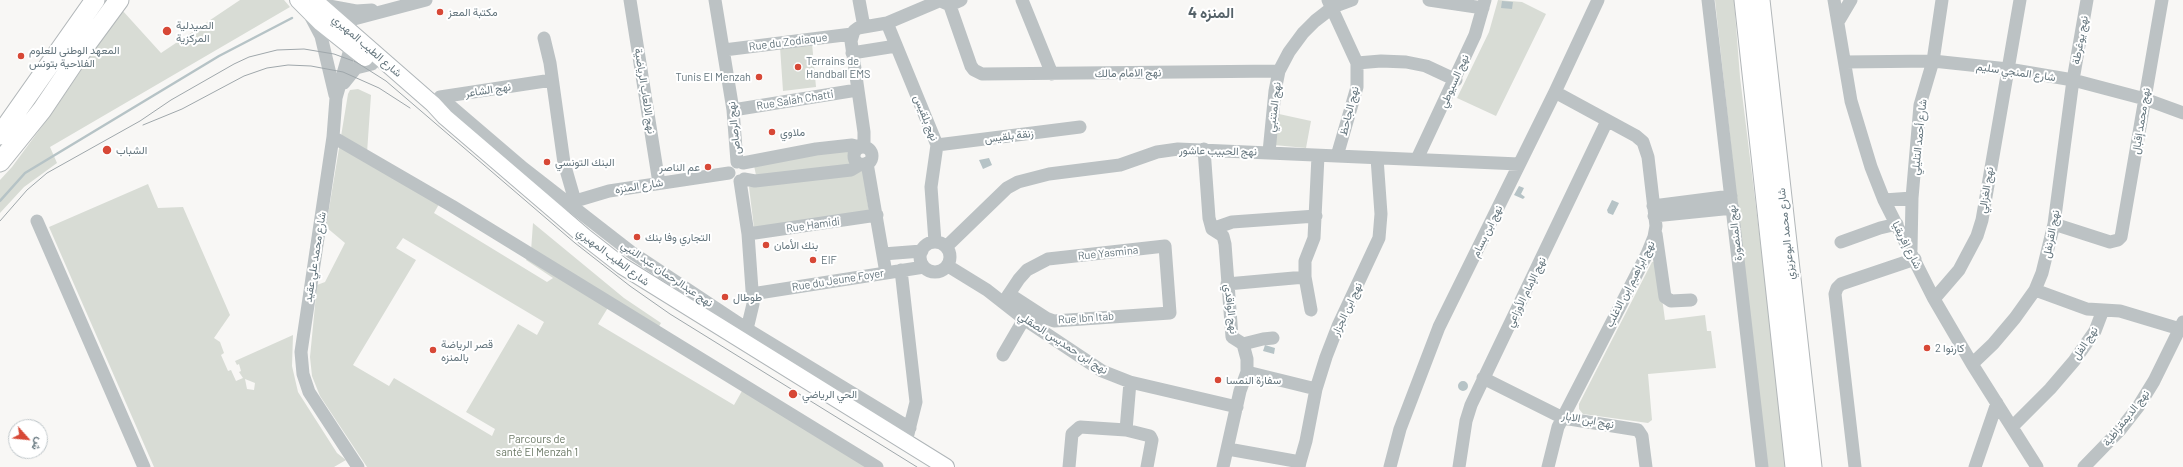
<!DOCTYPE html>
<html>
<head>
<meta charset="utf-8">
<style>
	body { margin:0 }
	#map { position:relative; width:2183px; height:467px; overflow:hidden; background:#f8f7f5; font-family:Barlow,Vazirmatn,sans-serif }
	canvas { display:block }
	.north { position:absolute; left:8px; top:419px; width:40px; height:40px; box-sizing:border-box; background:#fff; border:1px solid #c1c8cb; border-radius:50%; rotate:117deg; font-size:11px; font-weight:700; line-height:16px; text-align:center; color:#65767e }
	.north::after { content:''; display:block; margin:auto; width:14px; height:18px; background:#d74836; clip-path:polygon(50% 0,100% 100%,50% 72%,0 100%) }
</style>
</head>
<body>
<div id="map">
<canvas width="2183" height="467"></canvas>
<div class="north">ش</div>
</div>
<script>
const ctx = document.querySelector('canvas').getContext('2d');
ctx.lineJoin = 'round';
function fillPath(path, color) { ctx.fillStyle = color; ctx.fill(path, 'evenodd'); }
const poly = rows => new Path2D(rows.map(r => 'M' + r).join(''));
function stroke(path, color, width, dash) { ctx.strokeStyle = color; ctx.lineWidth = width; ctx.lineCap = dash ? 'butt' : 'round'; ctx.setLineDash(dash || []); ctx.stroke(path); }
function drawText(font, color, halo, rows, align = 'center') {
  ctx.font = font + ' Barlow,Vazirmatn,sans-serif'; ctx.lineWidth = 4; ctx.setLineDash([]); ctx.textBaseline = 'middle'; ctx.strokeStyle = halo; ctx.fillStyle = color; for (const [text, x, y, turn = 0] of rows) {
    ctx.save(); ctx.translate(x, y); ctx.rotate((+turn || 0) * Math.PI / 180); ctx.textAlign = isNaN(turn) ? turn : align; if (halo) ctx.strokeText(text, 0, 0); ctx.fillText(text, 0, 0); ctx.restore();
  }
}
const green = poly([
	[240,0,284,0,290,7,50,147,57,163,24,187,0,213,0,180,12,167,54,110,122,10,161,53],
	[1498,0,1522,2,1546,14,1496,116,1457,98,1489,32],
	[1715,0,1734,0,1740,77,1788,467,1766,467],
	[812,43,816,87,783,91,780,47],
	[358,89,371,95,367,153,443,197,434,213,547,282,553,278,526,260,531,251,533,223,624,298,661,323,658,328,612,301,598,324,734,405,742,391,867,467,367,467,320,396,312,376,310,357,317,285,325,282,345,243,326,227,348,94,350,90],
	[403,238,544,322,537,335,518,324,466,412,495,429,492,436,394,378,389,386,353,365,416,260,396,248],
	[1279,114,1311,121,1306,148,1274,145],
	[856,148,853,153,853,160,857,165,756,175,753,161],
	[863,171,869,212,754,228,749,187],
	[148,184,158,208,183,207,230,315,214,338,220,342,224,353,221,355,228,371,231,370,236,381,243,378,239,372,241,371,239,364,237,365,235,361,293,335,292,366,298,392,337,453,346,460,334,467,154,467,49,227],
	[245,379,255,383,254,390,247,389],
	[1657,261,1665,320,1705,315,1707,331,1711,331,1716,368,1648,374,1652,420,1648,423,1583,414,1579,409,1579,404,1652,262]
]);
const water = poly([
	[1502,1,1513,2,1512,9,1501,8],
	[989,158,992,165,983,169,979,160],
	[1519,186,1524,188,1521,194,1525,197,1523,199,1514,195],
	[1612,200,1619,203,1613,215,1608,213,1607,210],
	[1265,345,1275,348,1274,354,1263,351],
	'1458 386a5 5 0 1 1 10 0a5 5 0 1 1-10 0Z'
]);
const stream = poly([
	[0,201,25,173,219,56,292,18]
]);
const minor = poly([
	[630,0,659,183],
	[715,0,733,110,737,162],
	[859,0,864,27],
	[948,0,971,66,974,70,982,74,1279,71],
	[1022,0,1052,74],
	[1328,0,1357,63,1357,87,1337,156],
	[1429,0,1483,8],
	[1708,0,1762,467],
	[1834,0,1851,101,1871,167,1884,200,1934,299,1972,364,2037,467],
	[943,2,950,5,961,0],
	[319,4,356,11,372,10],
	[311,17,321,36,335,95],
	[1838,22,1851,0],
	[887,23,937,145,931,187,935,242],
	[335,24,426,0],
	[544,38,550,63,564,163,575,201],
	[353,39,336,98,333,137,301,352,303,374,309,392,358,467],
	[724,50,852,34],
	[852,53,896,46],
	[1845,62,1933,61,2008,69,2073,80,2145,99,2183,113],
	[1357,63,1381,61,1406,62,1426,66,1456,80],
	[344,83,356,68,372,64],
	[440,97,523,168,631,252,747,329,910,428],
	[437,101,440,97,552,80],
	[733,110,857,90],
	[333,137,452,206,877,467],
	[937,145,1080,127],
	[864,147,864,132,851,41,854,31,858,28,887,23,939,1],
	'854 156a9 9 0 1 1 18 0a9 9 0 1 1-18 0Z',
	[1204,149,1209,218,1212,229,1223,236,1225,244,1232,337,1243,344,1247,359,1247,372,1240,391,1223,467],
	[1269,152,1275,91,1279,71,1289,52,1303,33,1315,21,1333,7,1352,0],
	[1417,159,1475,35,1485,0],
	[743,163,816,149,852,145,860,147],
	[867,163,886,273],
	[744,179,755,181,851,170,861,164],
	[740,181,748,234,753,304,747,329,743,335],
	[1884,200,1912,198],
	[562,205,609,191,729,173],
	[1653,206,1731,196],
	[1654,216,1733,208],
	[37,221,144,467],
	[2054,224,2110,242,2118,240,2121,237,2162,0],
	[1212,229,1232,222,1316,216],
	[748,234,877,215],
	[1656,234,1665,297,1671,301,1691,300],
	[1841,242,1880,228,1897,224],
	'920 257a15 15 0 1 1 30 0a15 15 0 1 1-30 0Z',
	[946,247,1007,188,1018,182,1049,174,1120,165,1157,152,1178,149,1519,164],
	[1911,250,1912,198,1920,105,1933,61,1942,0],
	[883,254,922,251],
	[948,266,987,290,1024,319,1102,371,1130,382,1237,407],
	[901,270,916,402,908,434],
	[1227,284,1305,277],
	[2035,290,2087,309,2120,311,2180,329],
	[752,294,924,267],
	[1934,299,1959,270,1977,236,1982,220,2020,0],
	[1004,302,1009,294,1019,279,1027,270,1048,259,1165,246,1170,313,1054,321,1046,318,1009,294],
	[1311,310,1305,277,1305,261,1314,238,1318,156],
	[1243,344,1263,339,1273,338],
	[1003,355,1024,319],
	[1972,364,1993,344,2015,318,2035,290,2042,273,2054,224,2073,80,2087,0],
	[1247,372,1316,389,1326,357,1338,326,1379,238,1381,214,1377,158],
	[1483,378,1563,418,1638,430,1642,436,1646,467],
	[2013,426,2050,389,2074,361,2095,331,2103,310],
	[1126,430,1130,382],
	[1228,449,1300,462,1299,467],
	[1300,462,1306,441,1316,389],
	[1069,467,1072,434,1080,427,1126,430,1150,436,1152,440,1147,467],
	[1390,467,1400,429,1439,327,1555,92,1598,0],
	[1459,467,1466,421,1471,405,1607,121],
	[1548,467,1558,427,1647,254,1654,237,1656,226,1648,157,1643,142,1636,136,1555,92],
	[1855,467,1835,294,1837,288,1841,284,1915,259],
	[1975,467,1997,403],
	[2084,467,2120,430,2138,407,2154,381,2183,322]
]);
const major = poly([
	[298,0,321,23,365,58],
	[314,0,433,104,445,117,585,237,622,266,946,467]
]);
const highway = poly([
	[1744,0,1795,467],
	[1760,0,1812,467],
	[0,135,95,0],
	[0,162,42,110,83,49,119,0]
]);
const tram = poly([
	[143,125,182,109,244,76,267,68,288,65,311,66,343,72,379,88,410,108],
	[0,221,27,190,47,173,140,121,171,100,234,64,249,57,277,50,304,49,334,54,356,62,386,81,575,243,630,286,670,314,917,467]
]);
const markers = [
	[440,12,4,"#d74836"],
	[167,31,5,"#d74836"],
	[21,56,4,"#d74836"],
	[798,67,4,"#d74836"],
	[759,77,4,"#d74836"],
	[772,132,4,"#d74836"],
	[107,150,5,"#d74836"],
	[547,162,4,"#d74836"],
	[708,167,4,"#d74836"],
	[637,237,4,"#d74836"],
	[766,245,4,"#d74836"],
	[813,260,4,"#d74836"],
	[725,297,4,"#d74836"],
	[1927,348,4,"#d74836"],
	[433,350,4,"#d74836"],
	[1218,380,4,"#d74836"],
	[793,394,5,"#d74836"]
];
const poiNames = [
	["مكتبة المعز",448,12],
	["الصيدلية",176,25],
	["المركزية",176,38],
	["المعهد الوطني للعلوم",29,50],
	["الفلاحية بتونس",29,63],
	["Terrains de",806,61],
	["Handball EMS",806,74],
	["Tunis El Menzah",751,77,"right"],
	["ملاوي",780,132],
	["الشباب",116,150],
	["البنك التونسي",555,162],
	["عم الناصر",700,167,"right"],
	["التجاري وفا بنك",645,237],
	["بنك الأمان",774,245],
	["EIF",821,260],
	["طوطال",733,297],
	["قصر الرياضة",441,344],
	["بالمنزه",441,357],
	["كارنوا 2",1935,348],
	["سفارة النمسا",1226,380],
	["الحي الرياضي",802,394]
];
const streetNames = [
	["نهج يوغرطة",2080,40,-80],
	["Rue du Zodiaque",788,42,-7],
	["شارع الطيب المهيري",367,46,41],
	["شارع المنجي سليم",2016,72,8],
	["نهج الامام مالك",1128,73,-1],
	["نهج السيوطي",1454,81,-66],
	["نهج الشاعر",488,90,-9],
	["نهج الالعاب الرياضية",645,91,81],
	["Rue Salah Chatti",795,100,-9],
	["نهج المتنبي",1274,107,-83],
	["نهج الجاحظ",1349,111,-76],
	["نهج بلقيس",926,118,68],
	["نهج محمد إقبال",2141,121,-81],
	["نهج الرصاص",734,128,-96],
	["زنقة بلقيس",1009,136,-7],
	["شارع أحمد التليلي",1919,137,-84],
	["نهج الحبيب عاشور",1218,151,1],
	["شارع المنزه",639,186,-9],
	["نهج الغزالي",1986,190,-81],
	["Rue Hamidi",813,225,-8],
	["نهج ابن بسام",1487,231,-64],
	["نهج المنصورة",1735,233,-97],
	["شارع محمد البوعزيزي",1786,234,-96],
	["نهج القرنفل",2051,234,-79],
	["شارع إفريقيا",1907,245,63],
	["Rue Yasmina",1108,253,-6],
	["شارع محمد علي عقيد",315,257,-81],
	["شارع الطيب المهيري",613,257,37],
	["نهج عبدالرحمان عبد النبي",667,274,34],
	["Rue du Jeune Foyer",838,280,-9],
	["نهج ابراهيم إبن الاغلب",1630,284,-63],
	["نهج الإمام الأوزاعي",1526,292,-64],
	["نهج الواقدي",1231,309,83],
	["نهج ابن الجزار",1347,309,-65],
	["Rue Ibn Itab",1086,318,-4],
	["نهج ابن حمديس الصقلي",1063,343,33],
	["نهج الفل",2085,343,-57],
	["نهج الديمقراطية",2126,418,-52],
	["نهج ابن الابار",1588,420,10]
];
const parkNames = [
	["Parcours de",537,439],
	["santé El Menzah 1",537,452]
];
const districtNames = [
	["المنزه 4",1211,13]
];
fillPath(green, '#d8dcd5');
fillPath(water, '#b6c3c6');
stroke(stream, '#b6c3c6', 2.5);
stroke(major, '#b0b6b9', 18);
stroke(highway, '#b2b7b9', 21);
stroke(minor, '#bcc2c4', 13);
stroke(major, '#fff', 16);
stroke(highway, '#fff', 19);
stroke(tram, '#9fa7ab', 1);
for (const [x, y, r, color] of markers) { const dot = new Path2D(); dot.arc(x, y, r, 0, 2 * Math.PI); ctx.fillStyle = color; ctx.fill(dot); stroke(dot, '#fff', 1.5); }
drawText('11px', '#65767e', '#fff', poiNames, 'left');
drawText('11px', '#65767e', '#fff', streetNames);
drawText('11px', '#697763', '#fff', parkNames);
drawText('bold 15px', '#56636a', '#fff', districtNames);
</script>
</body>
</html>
